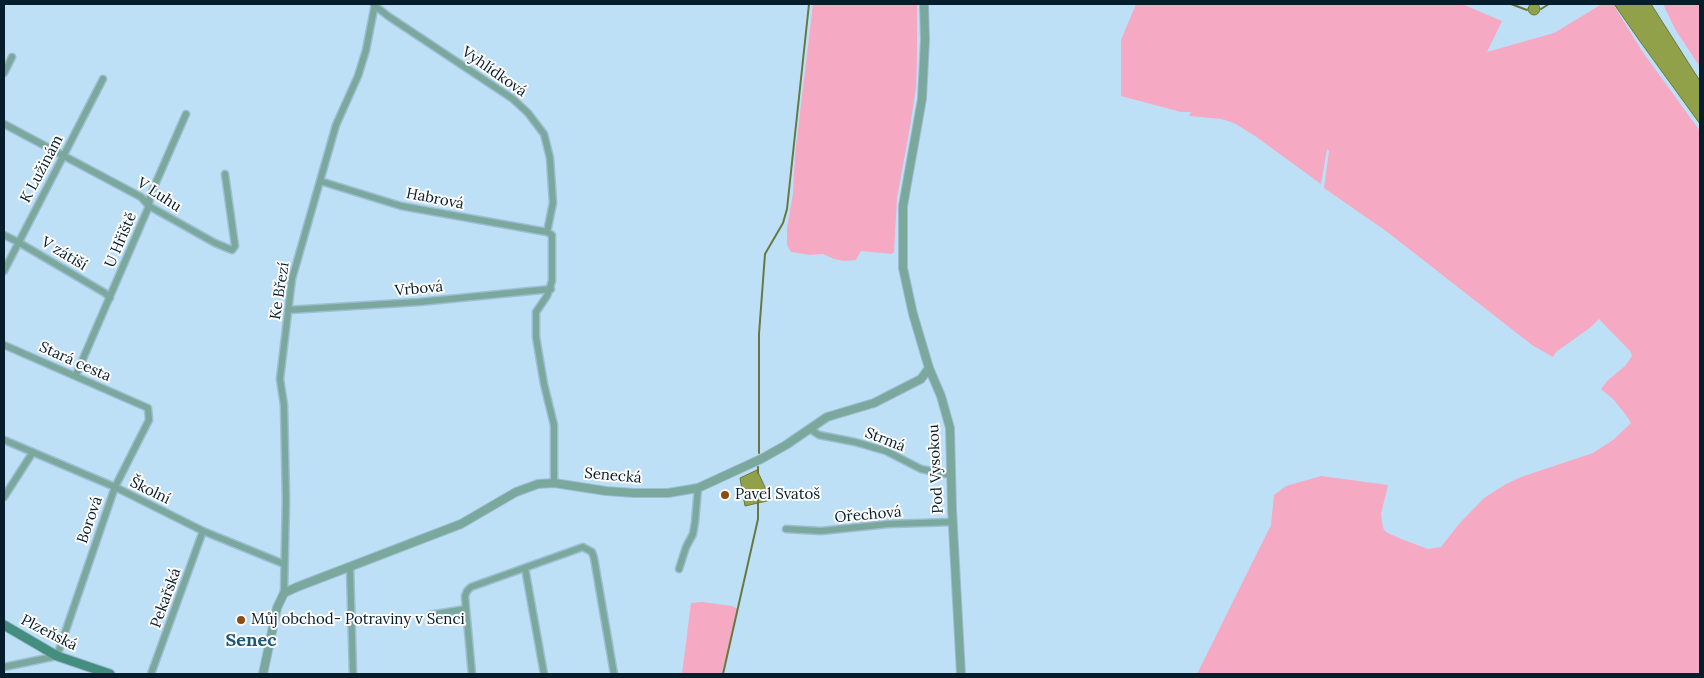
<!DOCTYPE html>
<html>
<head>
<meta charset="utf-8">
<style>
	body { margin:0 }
	#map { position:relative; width:1704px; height:678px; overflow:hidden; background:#bee0f7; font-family:Lora,serif }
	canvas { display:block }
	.frame { position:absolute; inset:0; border:5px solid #061d2b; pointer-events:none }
</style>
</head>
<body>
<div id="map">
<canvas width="1704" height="678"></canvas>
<div class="frame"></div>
</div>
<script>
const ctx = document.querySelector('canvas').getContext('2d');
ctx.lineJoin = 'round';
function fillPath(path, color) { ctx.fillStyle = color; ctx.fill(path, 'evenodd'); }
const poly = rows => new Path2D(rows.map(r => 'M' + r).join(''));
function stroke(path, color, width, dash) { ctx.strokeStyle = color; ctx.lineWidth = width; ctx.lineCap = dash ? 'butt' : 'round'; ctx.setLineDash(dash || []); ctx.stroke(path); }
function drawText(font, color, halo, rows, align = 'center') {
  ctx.font = font + ' Lora,serif'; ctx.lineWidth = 4; ctx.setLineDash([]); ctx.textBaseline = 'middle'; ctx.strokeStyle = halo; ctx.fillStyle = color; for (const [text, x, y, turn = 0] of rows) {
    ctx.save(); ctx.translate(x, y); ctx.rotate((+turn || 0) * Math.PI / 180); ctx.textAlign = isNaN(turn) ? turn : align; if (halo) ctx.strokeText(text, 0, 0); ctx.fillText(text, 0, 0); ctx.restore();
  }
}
const green = poly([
	[813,4,917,4,917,61,916,87,910,127,897,198,894,252,892,254,861,251,856,260,844,261,834,259,823,254,810,255,791,252,787,245,787,228,793,193,795,155],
	[1136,4,1462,4,1502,21,1487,52,1554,33,1602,4,1613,4,1642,51,1700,131,1700,674,1197,674,1271,525,1274,495,1286,486,1321,476,1388,485,1381,514,1383,528,1386,532,1401,539,1428,549,1441,547,1459,524,1484,498,1506,484,1521,477,1593,453,1613,440,1631,423,1626,415,1613,399,1601,389,1608,380,1625,366,1632,356,1630,351,1599,319,1591,327,1556,352,1553,357,1532,345,1386,231,1324,188,1329,151,1327,149,1321,184,1255,136,1234,123,1221,119,1189,116,1191,112,1181,112,1121,96,1121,40],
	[1663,4,1700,4,1700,67,1675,29],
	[702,602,732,606,738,609,722,674,682,674,691,603]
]);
const water = poly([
	'1528 9a6 6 0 1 1 12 0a6 6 0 1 1-12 0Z',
	[1614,4,1651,4,1700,81,1700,124,1639,40,1614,4],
	[757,470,771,500,745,506,740,478,757,470]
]);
const stream = poly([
	[1511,4,1527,10],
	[1557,4,1569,4],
	[1541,9,1549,4],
	[759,453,759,334,765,254,783,223,787,209,809,4],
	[758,473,758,467],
	[723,674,758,519,758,500]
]);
const minor = poly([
	[374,5,388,16,513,99,528,113,544,134,550,158,553,203,547,232,552,235,552,281,547,296,536,312,536,337,544,384,554,425,554,483],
	[4,73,12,57],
	[4,124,141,197,149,206,215,243,232,250,235,246,225,174],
	[320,181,401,206,547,232],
	[4,235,18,242,105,293,110,298],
	[4,271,103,79],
	[288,310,419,302,551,289],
	[4,345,148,408,149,420,115,487,57,656,4,667],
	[76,375,149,206,150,196,186,114],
	[810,429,819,435,855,442,886,451,921,469,951,475],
	[4,440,115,487,203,531,284,564],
	[4,497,33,452],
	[786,529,821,531,888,524,953,522],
	[350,567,353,674],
	[525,568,544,674],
	[679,569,686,547,693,534,695,522,698,488],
	[284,593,286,500,284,405,280,379,292,279,336,125,358,76,366,50,375,4],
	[430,615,466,609],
	[151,674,203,531],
	[472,674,466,609,465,596,467,591,471,587,583,547,592,552,594,558,614,674]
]);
const tertiary = poly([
	[924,4,925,40,922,99,903,206,903,268,913,314,929,368,941,396,950,428,952,509,961,674],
	[263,674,277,608,284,593,297,587,461,524,516,492,538,484,554,483,606,491,634,493,668,493,698,488,761,459,786,445,827,417,874,403,921,379,929,368]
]);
const secondary = poly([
	[4,625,57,656,110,674]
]);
const markers = [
	[725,495,5,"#8a4c10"],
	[241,620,5,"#8a4c10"]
];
const streetNames = [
	["Vyhlídková",494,72,35],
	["K Lužinám",42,169,-62],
	["V Luhu",159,195,33],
	["Habrová",435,199,11],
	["U Hřiště",121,240,-67],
	["V zátiší",64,254,31],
	["Vrbová",419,289,-5],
	["Ke Březí",280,291,-81],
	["Stará cesta",75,362,24],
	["Strmá",885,440,21],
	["Pod Vysokou",936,469,-93],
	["Senecká",613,476,5],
	["Školní",150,491,26],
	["Ořechová",868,515,-5],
	["Borová",90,520,-71],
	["Pekařská",166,598,-70],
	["Plzeňská",49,633,27]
];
const poiNames = [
	["Pavel Svatoš",735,495],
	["Můj obchod- Potraviny v Senci",251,620]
];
const quarterNames = [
	["Senec",251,641]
];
fillPath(green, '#f5a9c2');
fillPath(water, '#91a149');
stroke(water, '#677940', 1);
stroke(stream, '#677940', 2);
stroke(minor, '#9dbdd2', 9);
stroke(tertiary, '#9dbdd2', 10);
stroke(secondary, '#9dbdd2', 11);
stroke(minor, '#7aa89d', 6);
stroke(tertiary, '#7aa89d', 8);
stroke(secondary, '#448e7f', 9);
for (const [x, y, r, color] of markers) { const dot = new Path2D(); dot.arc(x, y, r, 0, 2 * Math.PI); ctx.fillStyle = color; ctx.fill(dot); stroke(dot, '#fcfcfc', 2); }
drawText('15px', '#061d2b', '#fcfcfc', streetNames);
drawText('15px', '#061d2b', '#fcfcfc', poiNames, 'left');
drawText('bold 18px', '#1d5677', '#fcfcfc', quarterNames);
</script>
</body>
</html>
